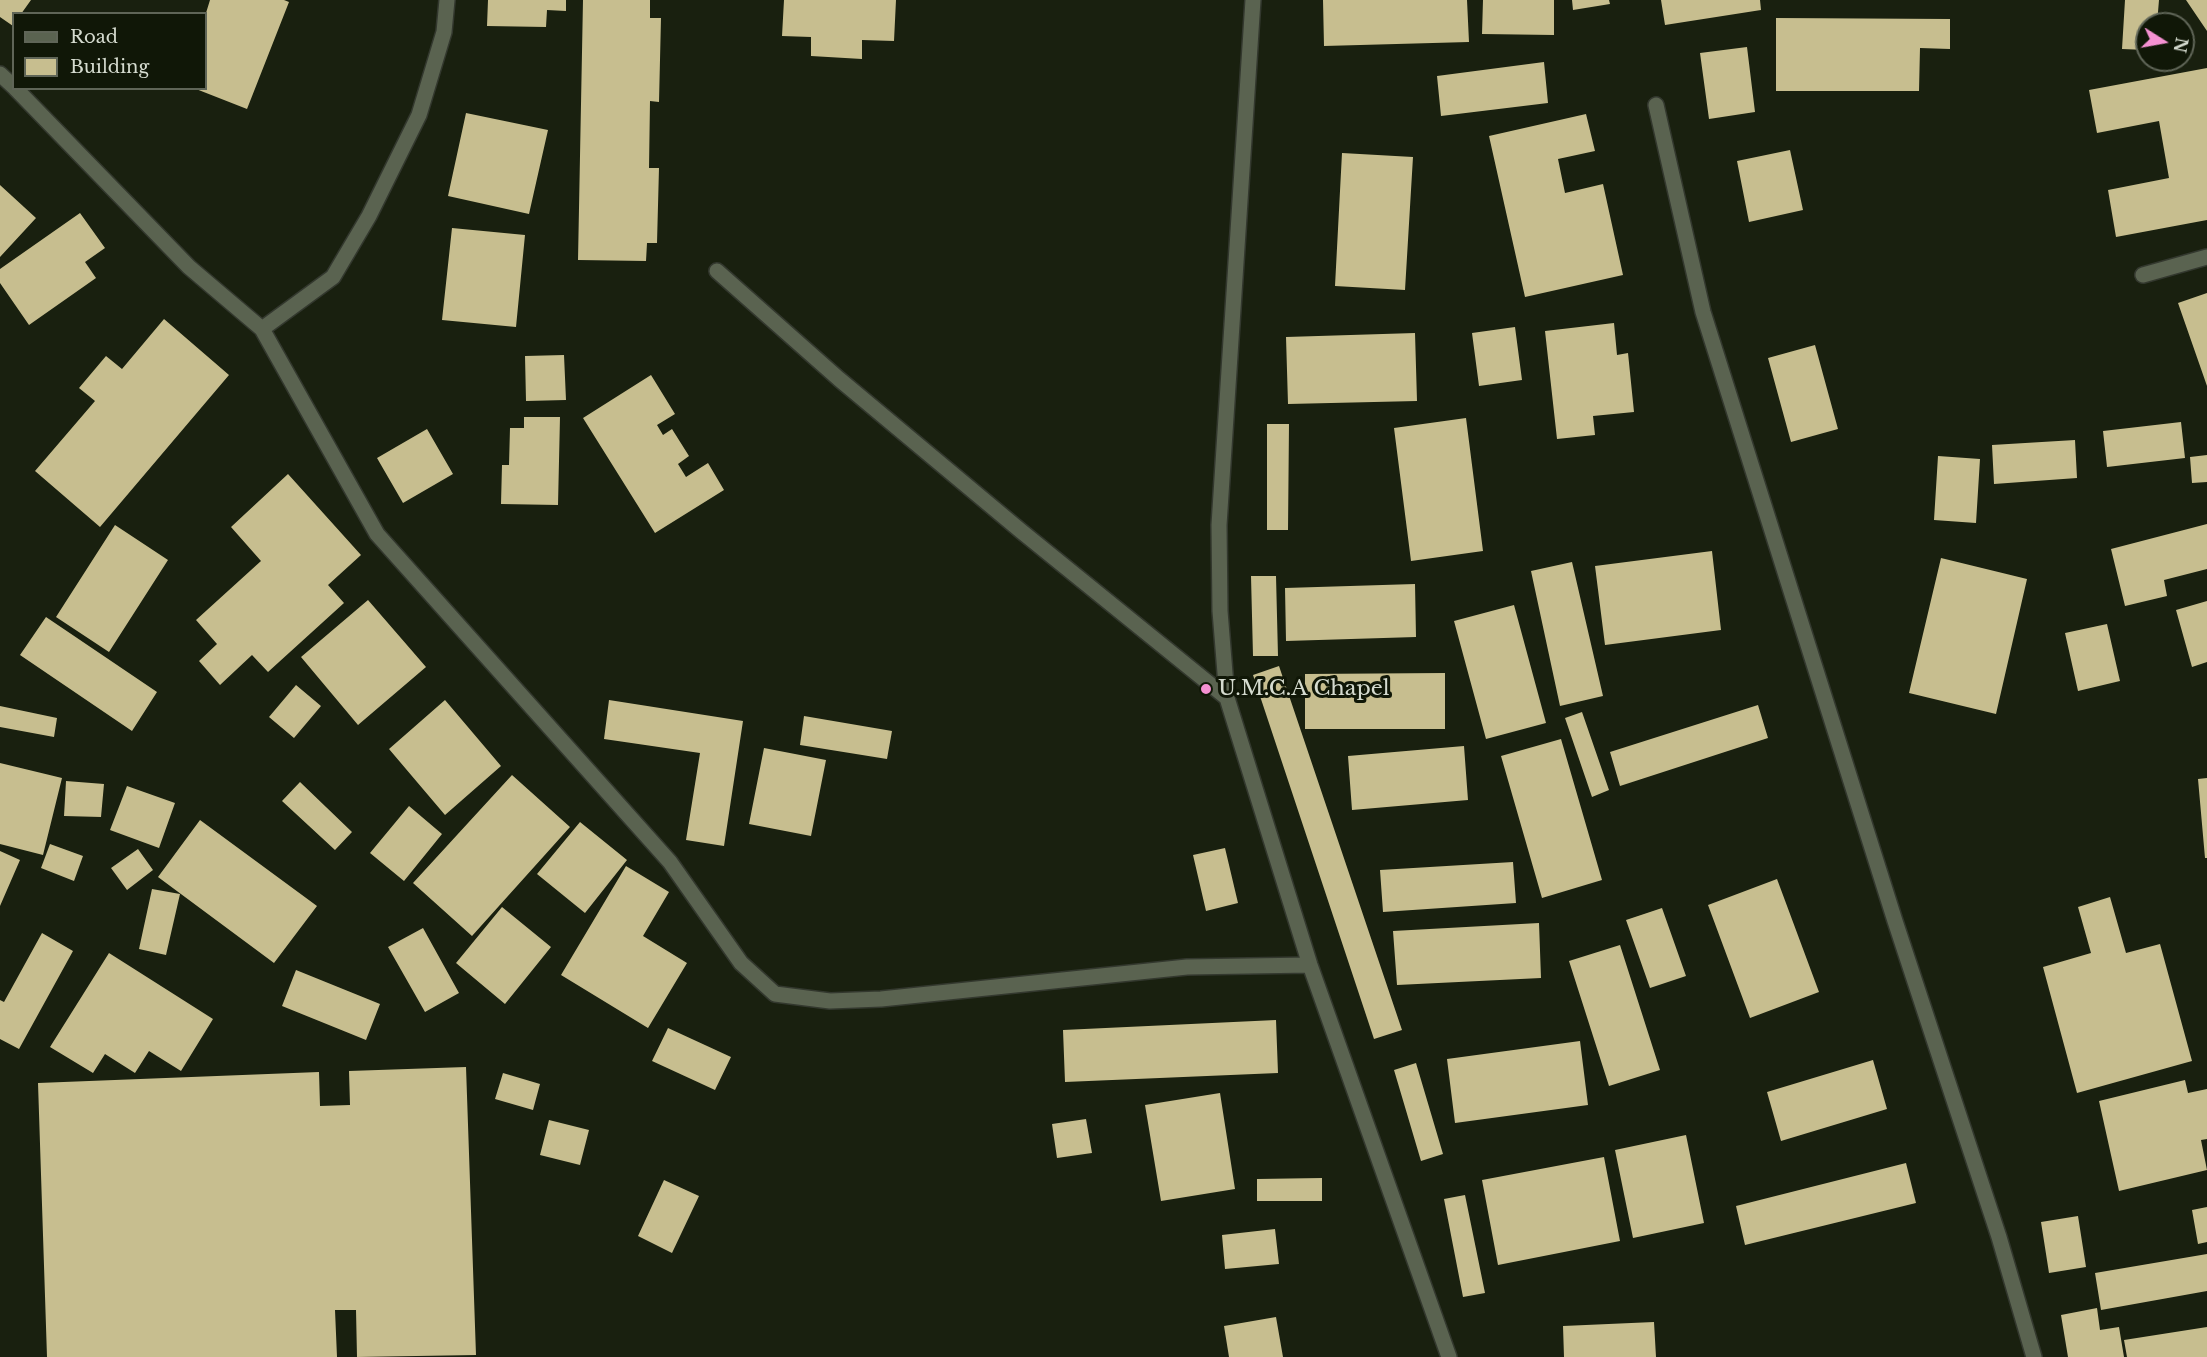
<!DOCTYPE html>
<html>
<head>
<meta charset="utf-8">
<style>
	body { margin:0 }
	#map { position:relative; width:2207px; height:1357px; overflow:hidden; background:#19200f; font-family:"Libre Baskerville",serif }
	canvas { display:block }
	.legend { position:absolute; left:12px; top:12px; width:195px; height:78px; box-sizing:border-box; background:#101707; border:2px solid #5f6557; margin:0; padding:8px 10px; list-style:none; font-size:18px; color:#d5dbcf }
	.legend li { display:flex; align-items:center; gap:12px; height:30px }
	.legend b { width:30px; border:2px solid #5f6557 }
	.north { position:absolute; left:2135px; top:12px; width:60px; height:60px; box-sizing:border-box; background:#101707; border:2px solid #5f6557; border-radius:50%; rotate:101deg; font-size:16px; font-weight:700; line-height:24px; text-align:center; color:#d5dbcf }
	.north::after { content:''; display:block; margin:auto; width:21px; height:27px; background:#f591d2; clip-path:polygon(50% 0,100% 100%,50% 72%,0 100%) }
</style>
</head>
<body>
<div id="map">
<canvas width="2207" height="1357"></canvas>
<ul class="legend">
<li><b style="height:8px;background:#5a6350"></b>Road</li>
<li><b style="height:16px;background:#c7be8f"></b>Building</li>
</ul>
<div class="north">N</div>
</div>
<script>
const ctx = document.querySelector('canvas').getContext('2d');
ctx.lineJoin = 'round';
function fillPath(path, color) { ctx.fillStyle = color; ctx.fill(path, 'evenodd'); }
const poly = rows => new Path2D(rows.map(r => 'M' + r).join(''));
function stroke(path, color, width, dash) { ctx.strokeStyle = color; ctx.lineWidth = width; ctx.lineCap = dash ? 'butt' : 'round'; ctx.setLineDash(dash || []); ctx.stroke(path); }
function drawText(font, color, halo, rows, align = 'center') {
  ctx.font = font + ' "Libre Baskerville",serif'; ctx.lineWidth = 6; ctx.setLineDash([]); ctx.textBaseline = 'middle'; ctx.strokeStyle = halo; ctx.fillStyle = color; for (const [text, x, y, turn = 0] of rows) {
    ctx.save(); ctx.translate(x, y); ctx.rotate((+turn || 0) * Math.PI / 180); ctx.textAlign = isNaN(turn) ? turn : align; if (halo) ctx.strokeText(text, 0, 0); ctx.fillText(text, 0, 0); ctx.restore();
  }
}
const building = poly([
	[0,0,31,0,21,14,14,14,13,26,0,17],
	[210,0,284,0,289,2,247,109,196,89,206,88,206,13],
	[488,0,566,0,566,11,547,10,546,27,487,26],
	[583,0,650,0,650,18,661,18,659,102,650,101,649,168,659,168,657,243,647,243,646,261,578,260],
	[784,0,896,0,894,41,862,40,862,59,811,56,811,37,782,36],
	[1323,0,1467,0,1469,42,1324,46],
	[1483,0,1554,0,1554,35,1482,34],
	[1572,0,1609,0,1610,4,1573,10],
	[1661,0,1760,0,1761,10,1665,25],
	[2125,0,2159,0,2157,24,2147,24,2147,50,2122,49],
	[2186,0,2207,0,2207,31],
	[1776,18,1950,19,1950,49,1920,48,1919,91,1776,91],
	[1747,47,1755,112,1709,119,1700,53],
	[1544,62,1548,103,1441,116,1437,76],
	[2207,68,2207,220,2116,237,2108,190,2169,178,2159,121,2097,133,2089,90],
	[466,113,548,130,529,214,448,196],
	[1586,114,1595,151,1558,159,1565,193,1603,184,1623,275,1525,297,1489,136],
	[1790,150,1803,210,1749,222,1737,161],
	[1342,153,1413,157,1405,290,1335,286],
	[0,185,36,218,0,257],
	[80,213,105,248,85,262,96,278,29,325,0,283,0,269],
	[452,228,525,235,516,327,442,320],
	[2207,293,2207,386,2178,303],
	[164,319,229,375,100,527,35,471,95,401,79,388,106,356,122,369],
	[1614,323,1617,355,1628,353,1634,412,1593,416,1595,435,1557,439,1545,331],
	[1515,327,1522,380,1479,386,1472,333],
	[1415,333,1417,401,1288,404,1286,337],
	[1815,345,1838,429,1791,442,1768,358],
	[564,355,566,400,526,401,525,356],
	[651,375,675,414,657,425,663,435,672,429,689,456,678,464,686,477,708,463,724,490,655,533,583,418],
	[524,417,560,417,558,505,501,504,502,465,509,465,510,428,524,428],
	[1466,418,1483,551,1411,561,1394,428],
	[2181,422,2185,458,2107,467,2103,431],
	[1267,424,1289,424,1288,530,1267,530],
	[427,429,453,474,403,503,377,458],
	[2075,440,2077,478,1994,484,1992,445],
	[2207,455,2207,482,2192,483,2190,457],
	[1938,456,1980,459,1976,523,1934,520],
	[288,474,361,555,328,585,344,603,268,672,252,655,220,685,199,661,217,644,196,620,261,561,231,527],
	[2207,524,2207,569,2164,580,2167,596,2125,606,2111,549],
	[115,525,168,560,109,652,56,617],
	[1712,551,1721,630,1605,645,1595,566],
	[1941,558,2027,579,1996,714,1909,693],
	[1572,562,1603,696,1560,706,1531,571],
	[1251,576,1276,576,1278,656,1253,656],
	[1415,584,1416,637,1286,641,1285,588],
	[368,600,426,667,358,725,301,657],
	[2207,601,2207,662,2192,667,2176,610],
	[1514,605,1546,723,1486,739,1454,621],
	[46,617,157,692,132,731,20,655],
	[2107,624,2120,681,2078,691,2065,633],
	[1279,666,1402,1030,1374,1039,1253,675],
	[1445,673,1445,729,1305,729,1305,674],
	[296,685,321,706,294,738,269,717],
	[445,700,501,766,445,815,389,749],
	[609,700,743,721,724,846,686,840,700,753,604,739],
	[1758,705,1768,738,1620,786,1610,752],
	[0,706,57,718,54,737,0,727],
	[1582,712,1609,790,1592,797,1565,718],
	[804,716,892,731,887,759,800,745],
	[1561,739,1602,880,1542,898,1501,756],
	[1464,746,1468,800,1352,810,1348,756],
	[764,748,826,760,811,836,749,824],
	[0,763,62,778,43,855,0,844],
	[512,775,570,827,472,936,413,883],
	[2207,778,2207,858,2205,858,2198,779],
	[66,781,104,784,101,817,64,816],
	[300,782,352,832,335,850,282,801],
	[127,786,175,803,159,848,110,830],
	[409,806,442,834,404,881,370,853],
	[200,820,317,906,274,963,158,877],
	[580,822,627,860,585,913,537,874],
	[50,844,83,856,74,881,41,868],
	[1225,848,1238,903,1206,911,1193,855],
	[138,849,153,870,127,890,111,868],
	[0,851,20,860,0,906],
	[1513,862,1516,903,1383,912,1380,870],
	[626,866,669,892,643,936,687,963,648,1028,561,975],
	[1777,879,1819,992,1750,1018,1708,905],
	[152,889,180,894,166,955,139,949],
	[2110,897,2126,953,2160,944,2192,1061,2077,1093,2043,967,2091,953,2078,907],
	[502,907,551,947,505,1004,456,963],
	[1662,908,1686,976,1650,988,1626,920],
	[1539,923,1541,978,1397,985,1393,931],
	[423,928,459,993,425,1012,388,947],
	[42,933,73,951,19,1049,0,1039,0,1000,4,1002],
	[1620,945,1660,1070,1609,1086,1569,961],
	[109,953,213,1019,181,1071,149,1051,135,1073,105,1054,93,1073,50,1047],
	[296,970,380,1004,366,1040,282,1006],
	[1276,1020,1278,1073,1065,1082,1063,1030],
	[668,1028,731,1057,715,1090,652,1061],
	[1580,1041,1588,1105,1455,1123,1447,1059],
	[1873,1060,1887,1109,1781,1141,1767,1092],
	[1416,1063,1443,1154,1421,1161,1394,1070],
	[466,1067,476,1355,357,1357,356,1310,335,1310,337,1357,47,1357,38,1083,319,1072,320,1106,350,1105,349,1071],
	[503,1073,540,1084,533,1110,495,1099],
	[2185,1080,2188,1093,2207,1089,2207,1139,2201,1140,2207,1170,2119,1191,2099,1101],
	[1220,1093,1235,1189,1161,1201,1145,1105],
	[1086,1119,1092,1153,1057,1158,1052,1124],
	[549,1120,589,1130,580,1165,540,1155],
	[1686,1135,1704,1223,1633,1238,1615,1150],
	[1604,1157,1620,1241,1498,1265,1482,1180],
	[1906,1163,1916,1203,1745,1245,1736,1206],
	[1322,1178,1322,1201,1257,1201,1257,1179],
	[664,1180,699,1196,672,1253,638,1236],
	[1465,1195,1485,1293,1463,1297,1444,1199],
	[2207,1207,2207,1242,2198,1244,2192,1210],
	[2078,1216,2086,1267,2049,1273,2041,1222],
	[1275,1229,1279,1264,1225,1269,1222,1235],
	[2207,1254,2207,1291,2101,1310,2095,1273],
	[2097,1308,2100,1330,2119,1327,2124,1357,2068,1357,2061,1315],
	[1276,1317,1283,1357,1229,1357,1224,1326],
	[1654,1322,1656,1357,1564,1357,1563,1326],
	[2207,1327,2207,1357,2127,1357,2124,1340]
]);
const minor = poly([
	[1253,0,1219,525,1220,611,1227,698,1310,965,1449,1357],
	[0,74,14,87],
	[15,88,189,267,262,329,377,534,670,862,741,963,775,994,830,1001,881,999,1187,967,1310,965],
	[1656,105,1703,312,1895,921,1999,1237,2034,1357],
	[717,271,839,379,1021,531,1227,698],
	[2143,275,2207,257],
	[262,329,333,277,369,216,419,115,444,32,447,0]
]);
const markers = [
	[1206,689,6,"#f591d2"]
];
const poiNames = [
	["U.M.C.A Chapel",1218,689]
];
fillPath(building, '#c7be8f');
stroke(minor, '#33382e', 18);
stroke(minor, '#5a6350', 15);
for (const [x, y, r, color] of markers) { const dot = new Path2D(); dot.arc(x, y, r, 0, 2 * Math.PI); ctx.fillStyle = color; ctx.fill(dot); stroke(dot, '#101707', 2); }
drawText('21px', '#d5dbcf', '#101707', poiNames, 'left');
</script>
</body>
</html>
